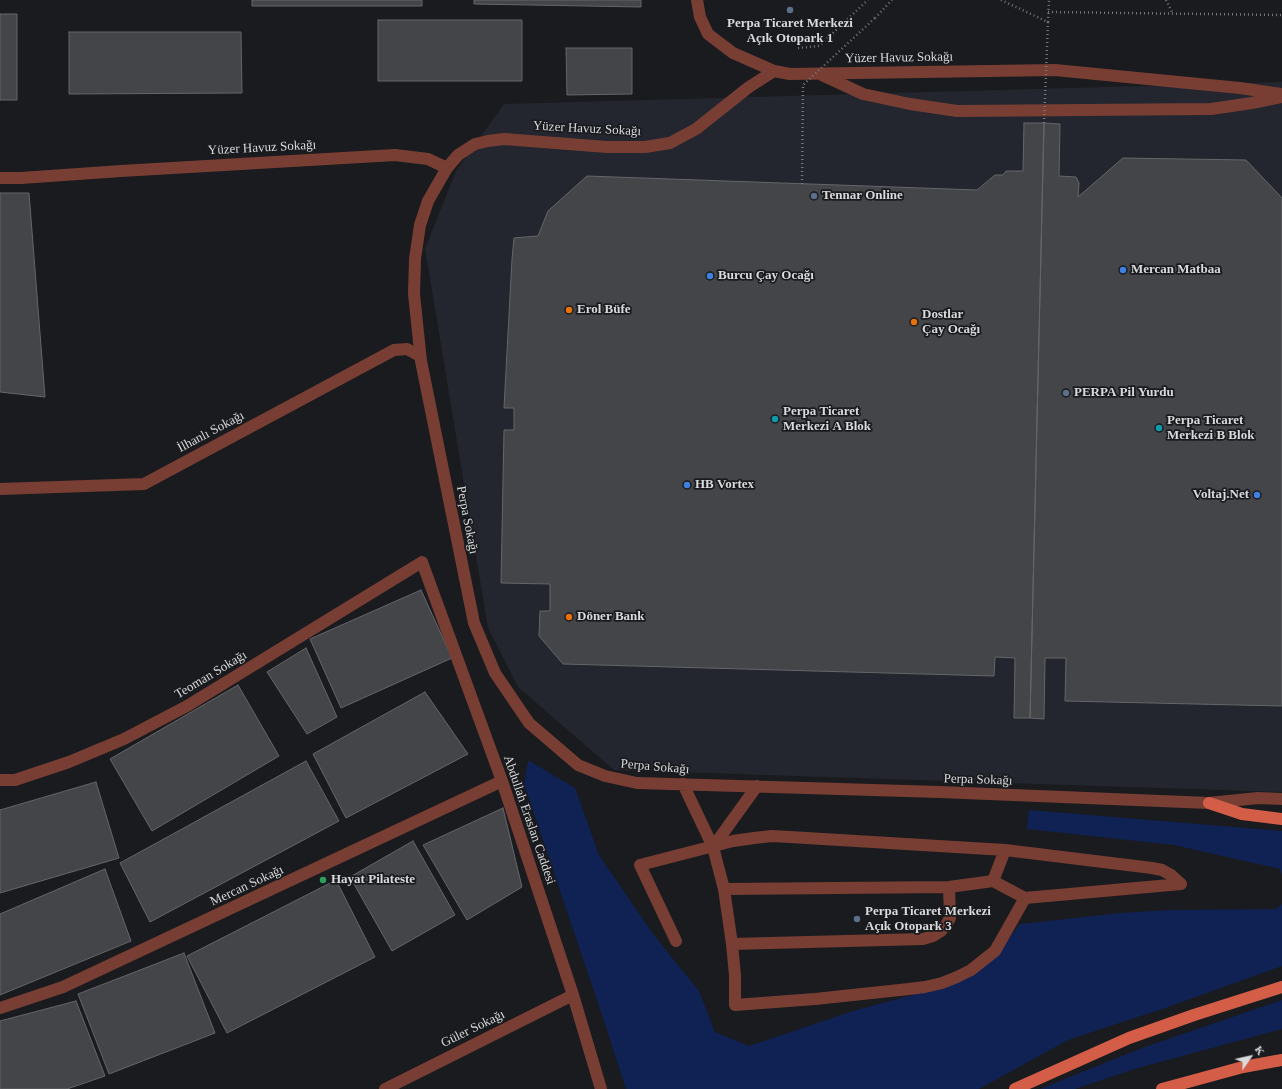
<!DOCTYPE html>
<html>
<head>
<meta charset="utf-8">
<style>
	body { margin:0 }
	#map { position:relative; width:1282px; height:1089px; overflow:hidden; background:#1a1b1e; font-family:Georgia,serif }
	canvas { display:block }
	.north { position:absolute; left:1230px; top:1037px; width:40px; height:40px; -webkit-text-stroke:3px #1a1b1e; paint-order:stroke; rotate:56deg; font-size:11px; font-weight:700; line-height:16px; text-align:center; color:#d9dadc }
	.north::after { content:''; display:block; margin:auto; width:14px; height:18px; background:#d9dadc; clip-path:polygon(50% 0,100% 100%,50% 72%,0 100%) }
</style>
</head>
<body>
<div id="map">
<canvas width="1282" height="1089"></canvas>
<div class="north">K</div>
</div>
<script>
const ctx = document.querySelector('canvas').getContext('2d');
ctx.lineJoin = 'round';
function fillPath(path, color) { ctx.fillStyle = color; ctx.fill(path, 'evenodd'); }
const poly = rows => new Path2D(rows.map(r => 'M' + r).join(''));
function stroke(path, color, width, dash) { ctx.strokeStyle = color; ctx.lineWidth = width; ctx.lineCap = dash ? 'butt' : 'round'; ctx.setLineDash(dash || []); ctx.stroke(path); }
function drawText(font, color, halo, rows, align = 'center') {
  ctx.font = font + ' Georgia,serif'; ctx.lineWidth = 3.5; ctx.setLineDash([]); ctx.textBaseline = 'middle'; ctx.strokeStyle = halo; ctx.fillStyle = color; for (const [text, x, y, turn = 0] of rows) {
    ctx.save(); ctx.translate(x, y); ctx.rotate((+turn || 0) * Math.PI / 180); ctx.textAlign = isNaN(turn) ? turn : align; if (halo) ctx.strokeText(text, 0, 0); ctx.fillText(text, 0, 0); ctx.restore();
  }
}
const built = poly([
	[1282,82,1282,792,614,770,518,687,488,628,425,249,456,171,504,104]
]);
const green = poly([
	[528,760,575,788,599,855,653,934,699,991,715,1032,749,1046,853,1011,950,985,994,958,1020,924,1120,913,1170,910,1276,909,1282,904,1282,966,1168,1007,1068,1040,979,1089,626,1089,604,1021,524,784],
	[1029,810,1282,831,1282,875,1280,869,1174,845,1027,829],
	[1282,1000,1282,1029,1138,1068,1075,1089,1040,1089,1142,1048]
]);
const building = poly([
	[252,0,422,0,422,6,252,6,252,0],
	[474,0,641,0,641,7,474,4,474,0],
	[0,14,17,14,17,100,0,100,0,14],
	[378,20,522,20,522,81,378,81,378,20],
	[69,32,241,32,242,93,69,94,69,32],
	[566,48,632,48,632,94,567,95,566,48],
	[1024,123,1044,123,1030,718,1014,718,1015,658,995,657,994,676,563,664,539,636,540,611,550,611,550,584,501,583,504,430,514,430,514,408,504,408,512,259,514,238,538,236,548,211,587,176,977,190,995,175,1003,175,1006,171,1023,171,1024,123],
	[1044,123,1060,124,1059,176,1076,177,1079,183,1078,197,1123,158,1246,160,1282,198,1282,706,1065,701,1066,658,1045,658,1044,719,1030,718,1044,123],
	[0,193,29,193,45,397,0,392,0,193],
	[421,590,452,658,341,708,310,639,421,590],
	[306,648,337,717,307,734,267,672,306,648],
	[238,685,279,756,152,831,110,759,238,685],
	[425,692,468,754,346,818,313,754,425,692],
	[306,761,339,821,150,922,120,863,306,761],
	[96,782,119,858,0,893,0,810,96,782],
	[503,808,522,887,467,920,423,845,503,808],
	[413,841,455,915,392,951,350,877,413,841],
	[105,869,131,941,0,995,0,914,105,869],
	[336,880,375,957,227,1033,187,956,336,880],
	[184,953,215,1033,109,1074,78,994,184,953],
	[76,1001,105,1076,67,1089,0,1089,0,1021,76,1001]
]);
const path = poly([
	[1001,0,1048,22,1049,0],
	[1166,0,1173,14],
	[1048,12,1282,15],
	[875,18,892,0],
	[798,48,819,46,868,0]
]);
const minor = poly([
	[697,0,700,17,708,34,733,53,774,71,790,74,1055,70,1240,88,1282,94],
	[774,71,749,87,696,129,670,143,645,147,607,147,504,139,488,141,475,144,458,155,447,168,428,201,420,225,415,259,414,294,421,361,474,623,495,673,529,723,578,765,605,776,637,783,940,792,1209,803,1258,798,1282,799],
	[822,75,863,94,910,104,957,111,1211,109,1252,103,1282,97],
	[0,178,21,178,121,171,395,155,428,159,447,168],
	[0,489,144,484,394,350,407,349,420,356],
	[0,780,15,780,69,762,124,739,187,706,422,562,502,781,573,995,601,1089],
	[683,784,713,847,724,889,732,944,735,975,735,1005,815,999,909,989,925,987,942,983,957,977,971,970,995,951,1025,898],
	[713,847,757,786],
	[993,881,1005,850],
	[724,889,949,887,993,881,1025,898,1181,884],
	[676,941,640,865,733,841,754,838,772,836,790,837,1005,850,1152,868,1162,870,1171,875,1181,884],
	[732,944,923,939,933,936,941,931,946,925,950,918,949,887],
	[0,1008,63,987,502,781],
	[385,1089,573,995]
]);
const major = poly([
	[1209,803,1242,814,1282,819],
	[1015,1089,1129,1038,1194,1015,1282,987],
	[1162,1089,1243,1067,1282,1060]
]);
const pathBridge = poly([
	[1044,123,1048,22],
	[802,184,803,85,875,18]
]);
const markers = [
	[790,10,4,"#5c6f8a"],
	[814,196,4,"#5c6f8a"],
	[1123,270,4,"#3f7fe0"],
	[710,276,4,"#3f7fe0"],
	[569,310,4,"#e8710a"],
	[914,322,4,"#e8710a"],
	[1066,393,4,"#5c6f8a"],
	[775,419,4,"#0f9aa8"],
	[1159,428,4,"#0f9aa8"],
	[687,485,4,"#3f7fe0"],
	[1257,495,4,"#3f7fe0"],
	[569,617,4,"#e8710a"],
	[323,880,4,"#2e9e5b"],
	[857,919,4,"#5c6f8a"]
];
const poiNames = [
	["Perpa Ticaret Merkezi",790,24,"center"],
	["Açık Otopark 1",790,39,"center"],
	["Tennar Online",822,196],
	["Mercan Matbaa",1131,270],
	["Burcu Çay Ocağı",718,276],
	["Erol Büfe",577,310],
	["Dostlar",922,315],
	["Çay Ocağı",922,330],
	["PERPA Pil Yurdu",1074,393],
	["Perpa Ticaret",783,412],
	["Merkezi A Blok",783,427],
	["Perpa Ticaret",1167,421],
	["Merkezi B Blok",1167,436],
	["HB Vortex",695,485],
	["Voltaj.Net",1249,495,"right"],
	["Döner Bank",577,617],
	["Hayat Pilateste",331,880],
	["Perpa Ticaret Merkezi",865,912],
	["Açık Otopark 3",865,927]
];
const streetNames = [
	["Yüzer Havuz Sokağı",899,58,-1],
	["Yüzer Havuz Sokağı",587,129,3],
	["Yüzer Havuz Sokağı",262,148,-3],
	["İlhanlı Sokağı",211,432,-28],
	["Perpa Sokağı",467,520,79],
	["Teoman Sokağı",211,675,-31],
	["Perpa Sokağı",655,767,5],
	["Perpa Sokağı",978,780,2],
	["Abdullah Eraslan Caddesi",529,820,71],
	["Mercan Sokağı",247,886,-25],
	["Güler Sokağı",473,1029,-26]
];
fillPath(built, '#23262e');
fillPath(green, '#102253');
fillPath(building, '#434548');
stroke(building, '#65666a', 1);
stroke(path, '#767779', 2.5, [1, 3]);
stroke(minor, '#783e33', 12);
stroke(major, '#d45d47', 12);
stroke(pathBridge, '#767779', 2.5, [1, 3]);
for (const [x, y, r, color] of markers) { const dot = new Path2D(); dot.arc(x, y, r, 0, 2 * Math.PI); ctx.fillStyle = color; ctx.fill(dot); stroke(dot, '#1a1b1e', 1.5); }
drawText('bold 13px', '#d9dadc', '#1a1b1e', poiNames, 'left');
drawText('13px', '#d9dadc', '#1a1b1e', streetNames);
</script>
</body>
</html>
